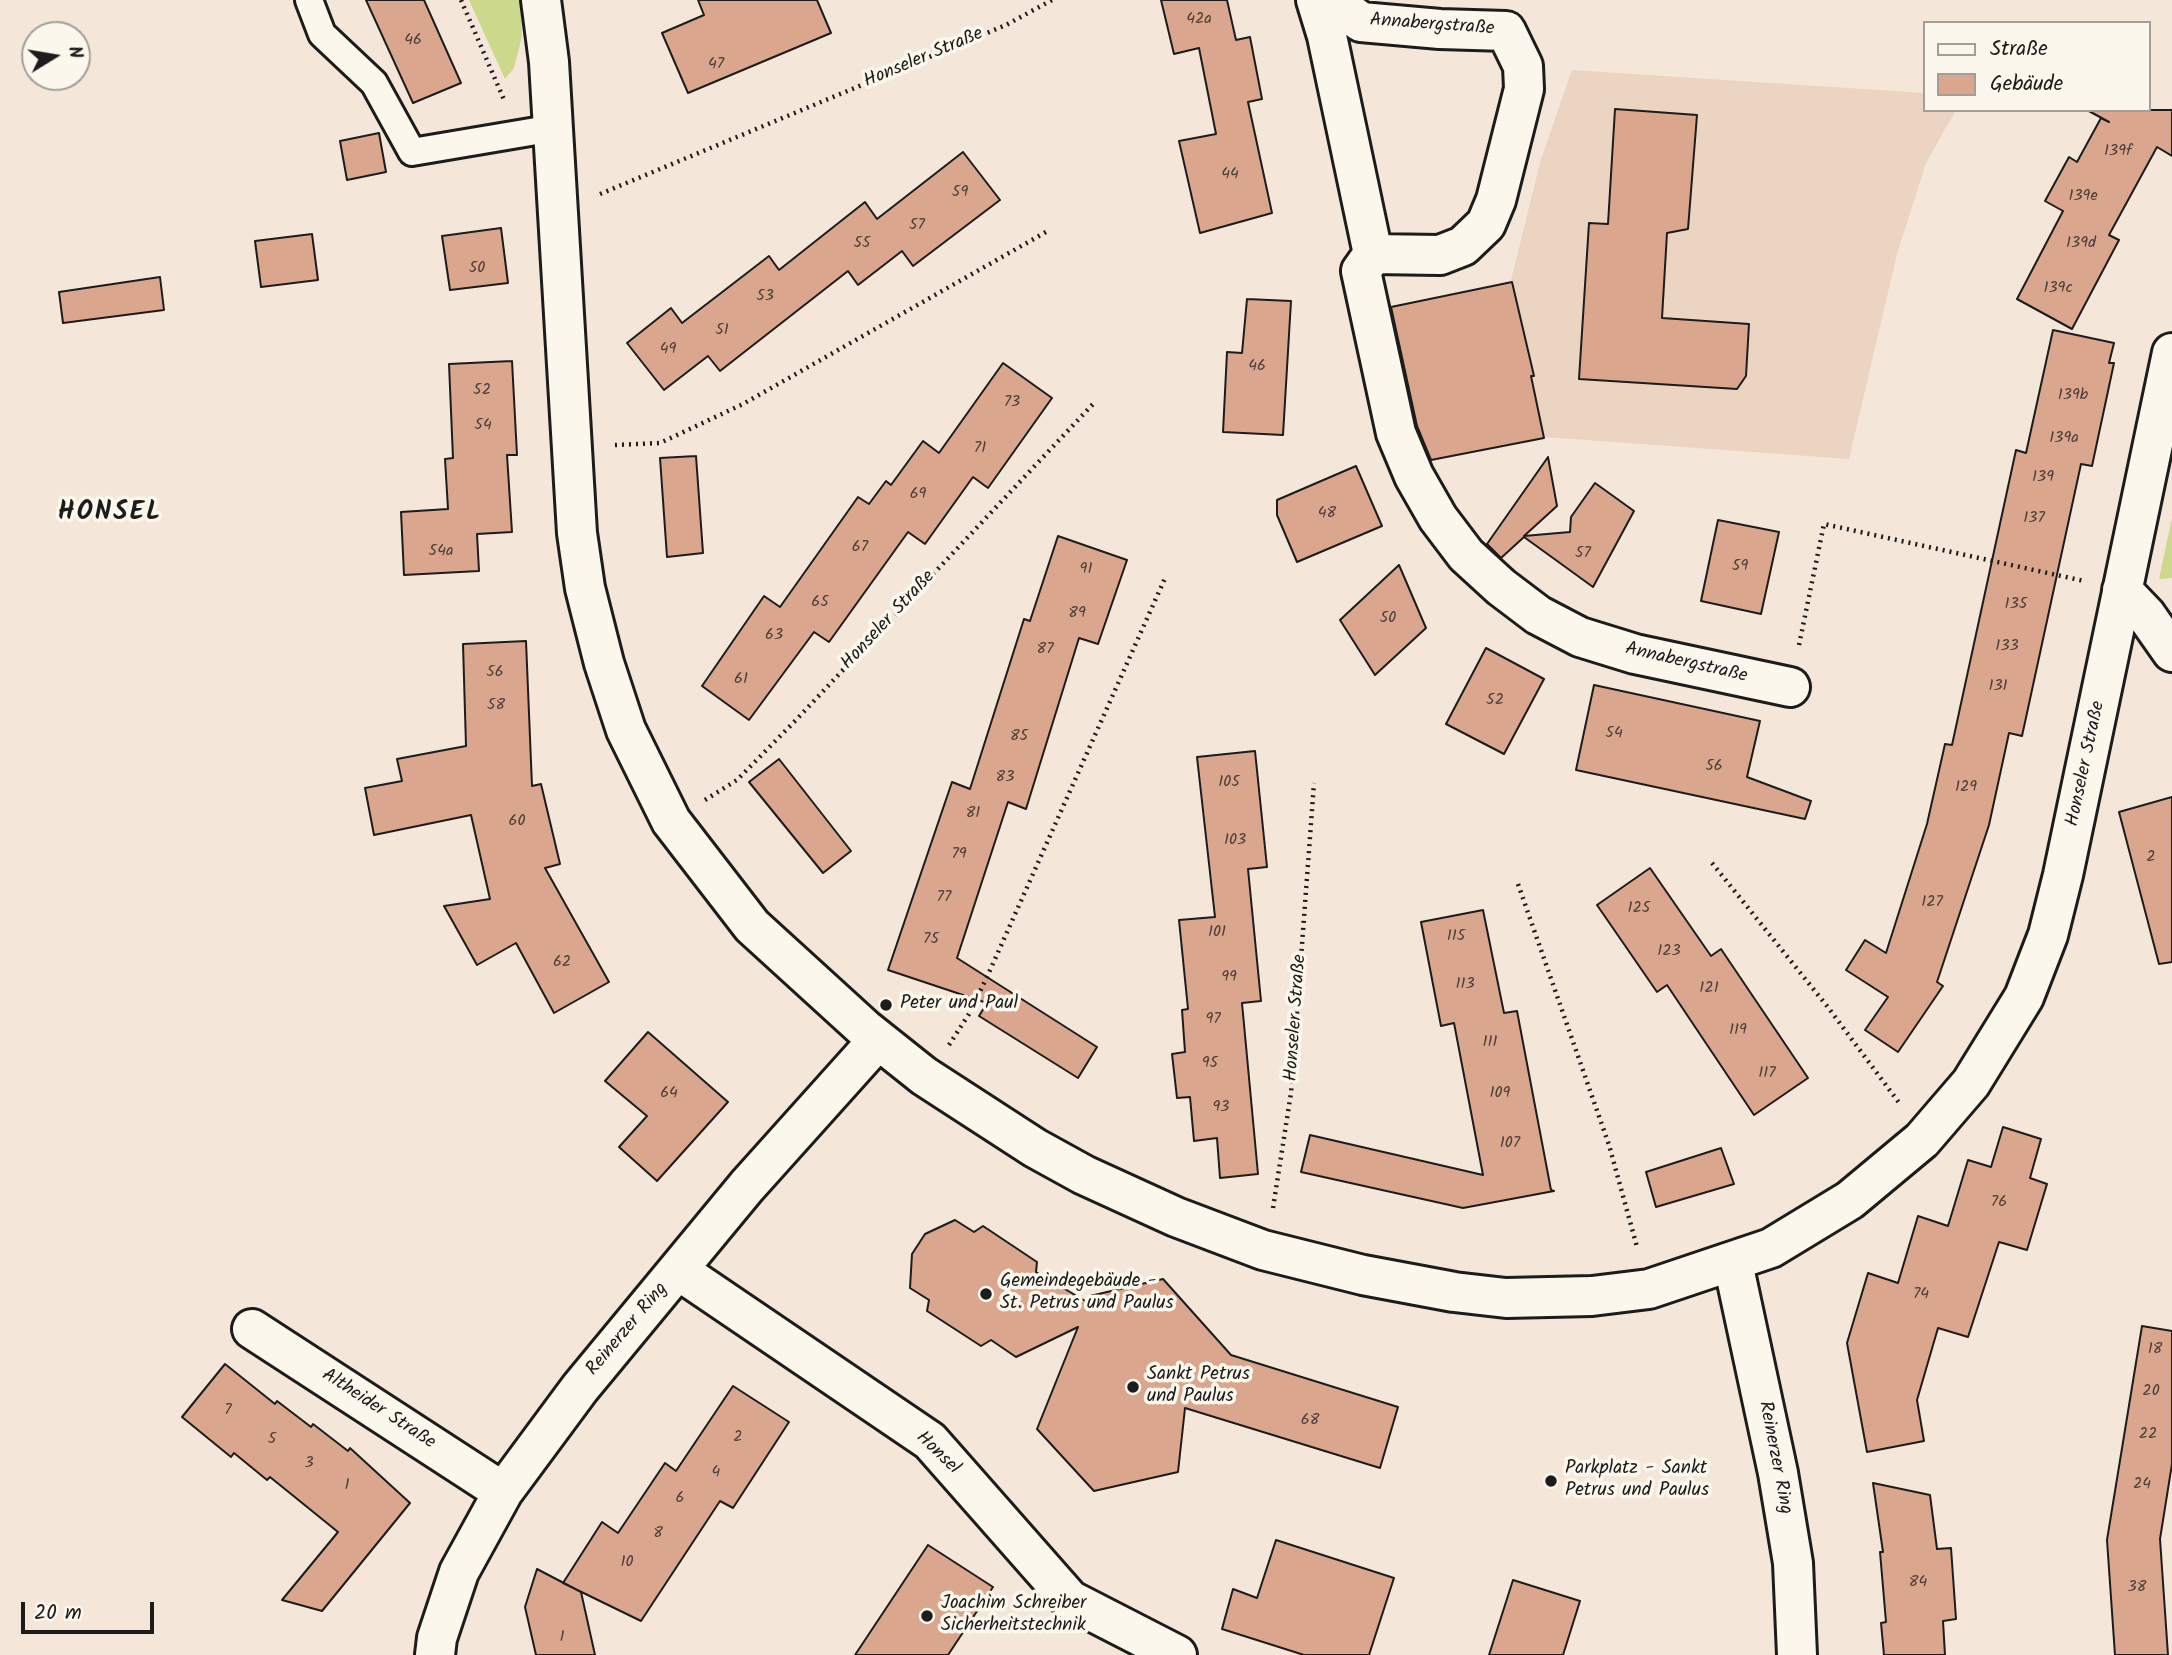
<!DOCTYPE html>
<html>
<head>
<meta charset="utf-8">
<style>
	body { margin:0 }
	#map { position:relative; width:2172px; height:1655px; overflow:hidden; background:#f4e7d9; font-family:Kalam,sans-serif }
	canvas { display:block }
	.legend { position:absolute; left:1923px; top:21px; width:228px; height:91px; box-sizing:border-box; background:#fbf7ec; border:2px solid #a29f99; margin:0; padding:9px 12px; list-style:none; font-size:21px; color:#1c1c1c }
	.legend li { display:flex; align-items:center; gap:14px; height:35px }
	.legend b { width:35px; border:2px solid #a29f99 }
	.north { position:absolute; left:21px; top:21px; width:70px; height:70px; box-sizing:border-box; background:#fbf7ec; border:2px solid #a29f99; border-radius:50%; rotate:79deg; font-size:19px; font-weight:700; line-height:28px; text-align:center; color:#1c1c1c }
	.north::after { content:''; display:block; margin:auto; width:24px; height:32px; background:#1c1c1c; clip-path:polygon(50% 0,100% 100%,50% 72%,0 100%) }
	.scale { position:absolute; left:21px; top:1602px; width:133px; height:32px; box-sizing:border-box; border:4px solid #1c1c1c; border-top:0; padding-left:9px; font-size:21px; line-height:24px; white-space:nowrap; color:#1c1c1c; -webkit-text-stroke:5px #fbf7ec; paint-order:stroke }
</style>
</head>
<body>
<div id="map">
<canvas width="2172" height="1655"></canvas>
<ul class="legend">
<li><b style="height:9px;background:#fbf7ec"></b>Straße</li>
<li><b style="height:19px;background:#daa68e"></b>Gebäude</li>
</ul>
<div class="north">N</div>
<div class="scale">20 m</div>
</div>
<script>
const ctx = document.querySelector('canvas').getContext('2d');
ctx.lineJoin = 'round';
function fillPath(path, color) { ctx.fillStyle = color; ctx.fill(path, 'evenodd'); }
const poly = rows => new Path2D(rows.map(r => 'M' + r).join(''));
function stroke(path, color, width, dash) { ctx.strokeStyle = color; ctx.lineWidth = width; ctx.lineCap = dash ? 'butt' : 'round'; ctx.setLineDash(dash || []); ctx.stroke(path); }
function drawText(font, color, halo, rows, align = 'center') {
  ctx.font = font + ' Kalam,sans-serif'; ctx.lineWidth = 7; ctx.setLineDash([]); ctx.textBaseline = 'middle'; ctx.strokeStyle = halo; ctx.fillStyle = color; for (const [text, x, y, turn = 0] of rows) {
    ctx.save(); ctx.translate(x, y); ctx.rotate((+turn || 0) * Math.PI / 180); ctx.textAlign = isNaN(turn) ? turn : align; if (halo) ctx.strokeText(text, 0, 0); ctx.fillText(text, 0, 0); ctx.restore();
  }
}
const built = poly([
	[1572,70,1925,93,1925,110,1956,110,1926,163,1897,254,1849,459,1544,437,1511,280,1541,159]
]);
const green = poly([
	[469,0,521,0,522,36,514,68,505,79],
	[2172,518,2172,578,2159,579,2166,546]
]);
const building = poly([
	[366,0,424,0,461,83,413,103,366,0],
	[698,0,817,0,831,33,688,93,662,33,704,15,698,0],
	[1161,0,1227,0,1236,40,1250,37,1262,99,1248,102,1272,213,1200,233,1179,141,1216,134,1199,48,1174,54,1161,0],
	[1615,109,1697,115,1688,229,1667,233,1662,318,1749,324,1746,376,1737,389,1579,379,1589,223,1608,224,1615,109],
	[2087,110,2172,110,2172,156,2157,147,2109,235,2119,240,2072,329,2017,299,2063,211,2045,201,2069,157,2077,162,2101,118,2109,122,2087,110],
	[379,133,386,172,347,180,340,141,379,133],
	[963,152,1000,200,913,266,902,251,858,285,848,271,720,371,708,356,664,390,627,343,671,308,682,323,769,256,779,270,865,202,877,219,963,152],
	[501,228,508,283,450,290,442,236,501,228],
	[312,234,318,280,261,287,255,241,312,234],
	[160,277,164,310,63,323,59,292,160,277],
	[1512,282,1534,376,1531,376,1544,438,1431,460,1417,426,1391,307,1512,282],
	[1247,299,1291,301,1283,435,1223,432,1227,352,1242,353,1247,299],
	[2053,330,2114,343,2109,363,2114,363,2092,466,2081,464,2022,736,2009,733,1989,825,1937,982,1943,986,1898,1052,1865,1030,1888,997,1846,970,1865,940,1886,953,1927,824,1945,744,1952,745,2016,450,2026,453,2053,330],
	[512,361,517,455,507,455,512,532,477,534,479,571,404,575,401,512,448,509,445,459,453,458,449,364,512,361],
	[1003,363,1052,398,988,488,973,477,925,544,908,532,829,642,814,632,749,720,702,686,764,596,780,607,858,497,869,504,886,481,891,485,923,441,939,453,1003,363],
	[696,456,703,553,667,557,660,458,696,456],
	[1548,457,1557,506,1524,536,1570,532,1571,517,1595,483,1634,511,1593,587,1524,537,1501,558,1487,544,1548,457],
	[1356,466,1382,526,1297,562,1277,515,1277,500,1356,466],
	[1718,520,1779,532,1761,614,1701,601,1718,520],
	[1058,536,1127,560,1098,644,1079,638,1026,809,1008,802,957,958,1097,1047,1078,1078,979,1016,987,1003,888,970,952,782,970,789,1024,619,1030,621,1058,536],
	[1399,565,1426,628,1375,675,1340,620,1399,565],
	[526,641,532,786,541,784,560,864,545,868,609,982,554,1013,516,943,477,965,444,906,490,899,471,815,374,835,365,788,402,781,397,759,466,746,463,644,526,641],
	[1486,648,1544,679,1504,754,1446,724,1486,648],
	[1594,685,1760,721,1747,777,1811,801,1805,819,1576,770,1594,685],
	[1255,751,1267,867,1248,869,1261,1001,1242,1003,1258,1174,1220,1178,1217,1138,1194,1141,1190,1097,1177,1098,1172,1054,1185,1052,1182,1010,1188,1009,1179,920,1215,917,1197,757,1255,751],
	[779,759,851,851,823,873,749,782,779,759],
	[2172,797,2172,962,2159,964,2119,812,2172,797],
	[1650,868,1711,956,1721,949,1808,1078,1754,1115,1667,985,1657,992,1597,905,1650,868],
	[1483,910,1504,1013,1517,1011,1551,1190,1554,1191,1463,1208,1301,1172,1310,1135,1483,1175,1454,1023,1441,1026,1421,922,1483,910],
	[648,1032,728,1102,657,1181,619,1147,647,1116,605,1081,648,1032],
	[2003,1127,2041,1139,2030,1178,2047,1184,2027,1250,1999,1242,1968,1337,1938,1328,1917,1400,1924,1441,1867,1452,1847,1343,1868,1273,1898,1283,1918,1216,1948,1226,1968,1160,1991,1167,2003,1127],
	[1721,1148,1734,1184,1656,1207,1646,1172,1721,1148],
	[955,1220,974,1232,983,1226,1037,1262,1036,1272,1087,1302,1090,1296,1163,1279,1231,1355,1398,1407,1380,1468,1185,1408,1178,1472,1094,1491,1037,1429,1078,1327,1016,1357,991,1340,981,1346,927,1311,929,1300,910,1288,912,1254,925,1234,955,1220],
	[2142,1326,2172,1331,2172,1464,2160,1539,2168,1655,2115,1655,2107,1540,2142,1326],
	[225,1364,275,1404,277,1401,311,1427,313,1424,348,1451,350,1448,410,1503,322,1611,282,1600,338,1532,270,1477,267,1480,234,1453,231,1457,182,1417,225,1364],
	[733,1386,789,1422,733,1508,720,1501,641,1621,563,1583,602,1522,618,1533,665,1463,676,1471,733,1386],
	[1873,1483,1930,1495,1937,1549,1951,1548,1956,1619,1943,1621,1945,1655,1884,1655,1881,1623,1886,1622,1880,1552,1883,1552,1873,1483],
	[1276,1540,1394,1578,1369,1655,1304,1655,1222,1629,1233,1589,1257,1598,1276,1540],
	[928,1545,993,1587,948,1655,855,1655,928,1545],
	[537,1569,581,1592,595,1655,536,1655,525,1607,537,1569],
	[1513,1580,1580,1601,1563,1655,1489,1655,1513,1580]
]);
const path = poly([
	[461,0,505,102],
	[600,194,1006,25,1052,0],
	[615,445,660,443,743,404,1046,232],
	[1799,645,1824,524,2084,581],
	[705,800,737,780,796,720,1093,404],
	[1712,863,1827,1006,1900,1104],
	[1518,884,1609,1145,1637,1247],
	[949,1045,969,1014,987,977,1166,576],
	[1273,1208,1291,1093,1314,783]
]);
const service = poly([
	[309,0,322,34,374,83,412,152,554,128]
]);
const minor = poly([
	[541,0,549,62,577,533,585,588,604,663,626,730,671,821,752,926,865,1029,924,1076,1035,1148,1084,1175,1176,1217,1263,1250,1363,1275,1454,1292,1506,1298,1592,1296,1649,1289,1771,1248,1850,1200,1922,1140,1971,1083,2024,997,2048,935,2063,875,2172,353],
	[1316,0,1327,36,1373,254,1440,255,1463,246,1486,224,1496,200,1524,89,1523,66,1506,31,1440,29,1361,22,1332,0],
	[1373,254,1361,271,1396,433,1414,476,1438,518,1466,555,1501,587,1538,615,1580,637,1635,654,1790,687],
	[2122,590,2146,615,2172,652],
	[1733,1263,1778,1473,1793,1563,1797,1655],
	[678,1270,930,1441,1070,1600,1177,1655],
	[252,1329,503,1492],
	[435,1655,437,1638,459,1572,503,1492,580,1388,747,1186,878,1040]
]);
const markers = [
	[886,1005,7,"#1c1c1c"],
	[986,1294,7,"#1c1c1c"],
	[1133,1387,7,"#1c1c1c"],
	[1551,1481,7,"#1c1c1c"],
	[927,1616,7,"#1c1c1c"]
];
const numberNames = [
	["42a",1199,20],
	["46",413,41],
	["47",716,65],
	["139f",2118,152],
	["44",1230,175],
	["59",960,193],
	["139e",2083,197],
	["57",917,226],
	["55",862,244],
	["139d",2081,244],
	["50",477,269],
	["139c",2058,289],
	["53",765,297],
	["51",722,331],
	["49",668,350],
	["46",1257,367],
	["52",482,391],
	["139b",2073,396],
	["73",1012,403],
	["54",483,426],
	["139a",2064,439],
	["71",980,449],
	["139",2043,478],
	["69",918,495],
	["48",1327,514],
	["137",2034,519],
	["67",860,548],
	["54a",441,552],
	["57",1583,554],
	["59",1740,567],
	["91",1086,570],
	["65",820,603],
	["135",2016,605],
	["89",1077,614],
	["50",1388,619],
	["63",774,636],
	["133",2007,647],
	["87",1045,650],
	["56",495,673],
	["61",741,680],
	["131",1998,687],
	["52",1495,701],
	["58",496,706],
	["54",1614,734],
	["85",1019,737],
	["56",1714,767],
	["83",1005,778],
	["105",1229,783],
	["129",1966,788],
	["81",973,814],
	["60",517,822],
	["103",1235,841],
	["79",959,855],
	["2",2151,858],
	["77",944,898],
	["127",1932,903],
	["125",1639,909],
	["101",1217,933],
	["115",1456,937],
	["75",931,940],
	["123",1669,952],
	["62",562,963],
	["99",1229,978],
	["113",1465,985],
	["121",1709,989],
	["97",1213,1020],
	["119",1738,1031],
	["111",1490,1043],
	["95",1210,1064],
	["117",1767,1074],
	["64",669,1094],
	["109",1500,1094],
	["93",1221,1108],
	["107",1510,1144],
	["76",1999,1203],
	["74",1921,1295],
	["18",2155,1350],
	["20",2151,1392],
	["7",228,1411],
	["68",1310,1421],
	["22",2148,1435],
	["2",738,1438],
	["5",272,1440],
	["3",309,1464],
	["4",716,1473],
	["24",2142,1485],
	["1",347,1486],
	["6",680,1499],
	["8",658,1534],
	["10",627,1563],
	["84",1918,1583],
	["38",2137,1588],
	["1",562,1638]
];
const streetNames = [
	["Annabergstraße",1432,26,4],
	["Honseler Straße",924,59,-23],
	["Honseler Straße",889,621,-47],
	["Annabergstraße",1686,664,13],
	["Honseler Straße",2087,764,-78],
	["Honseler Straße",1297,1018,-86],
	["Reinerzer Ring",628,1330,-50],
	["Altheider Straße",378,1410,33],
	["Honsel",937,1454,44],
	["Reinerzer Ring",1774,1458,79]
];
const poiNames = [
	["Peter und Paul",900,1005],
	["Gemeindegebäude -",1000,1283],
	["St. Petrus und Paulus",1000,1305],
	["Sankt Petrus",1147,1376],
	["und Paulus",1147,1398],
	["Parkplatz - Sankt",1565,1470],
	["Petrus und Paulus",1565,1492],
	["Joachim Schreiber",941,1605],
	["Sicherheitstechnik",941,1627]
];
const districtNames = [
	["HONSEL",110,515]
];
fillPath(built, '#ecd4c2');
fillPath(green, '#ccd88b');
fillPath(building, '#daa68e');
stroke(building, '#1c1c1c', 2);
stroke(service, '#1c1c1c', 32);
stroke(minor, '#1c1c1c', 44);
stroke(path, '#1c1c1c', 4.5, [2, 5]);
stroke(service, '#fbf7ec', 26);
stroke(minor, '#fbf7ec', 38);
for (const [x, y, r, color] of markers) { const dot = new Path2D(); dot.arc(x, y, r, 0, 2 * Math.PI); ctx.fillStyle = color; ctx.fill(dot); stroke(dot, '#fbf7ec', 2.5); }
drawText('16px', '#4c3e38', null, numberNames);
drawText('19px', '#1c1c1c', '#fbf7ec', streetNames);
drawText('19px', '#1c1c1c', '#fbf7ec', poiNames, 'left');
ctx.letterSpacing = '2px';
drawText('bold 26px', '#1c1c1c', '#fbf7ec', districtNames);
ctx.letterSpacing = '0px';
</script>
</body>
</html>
